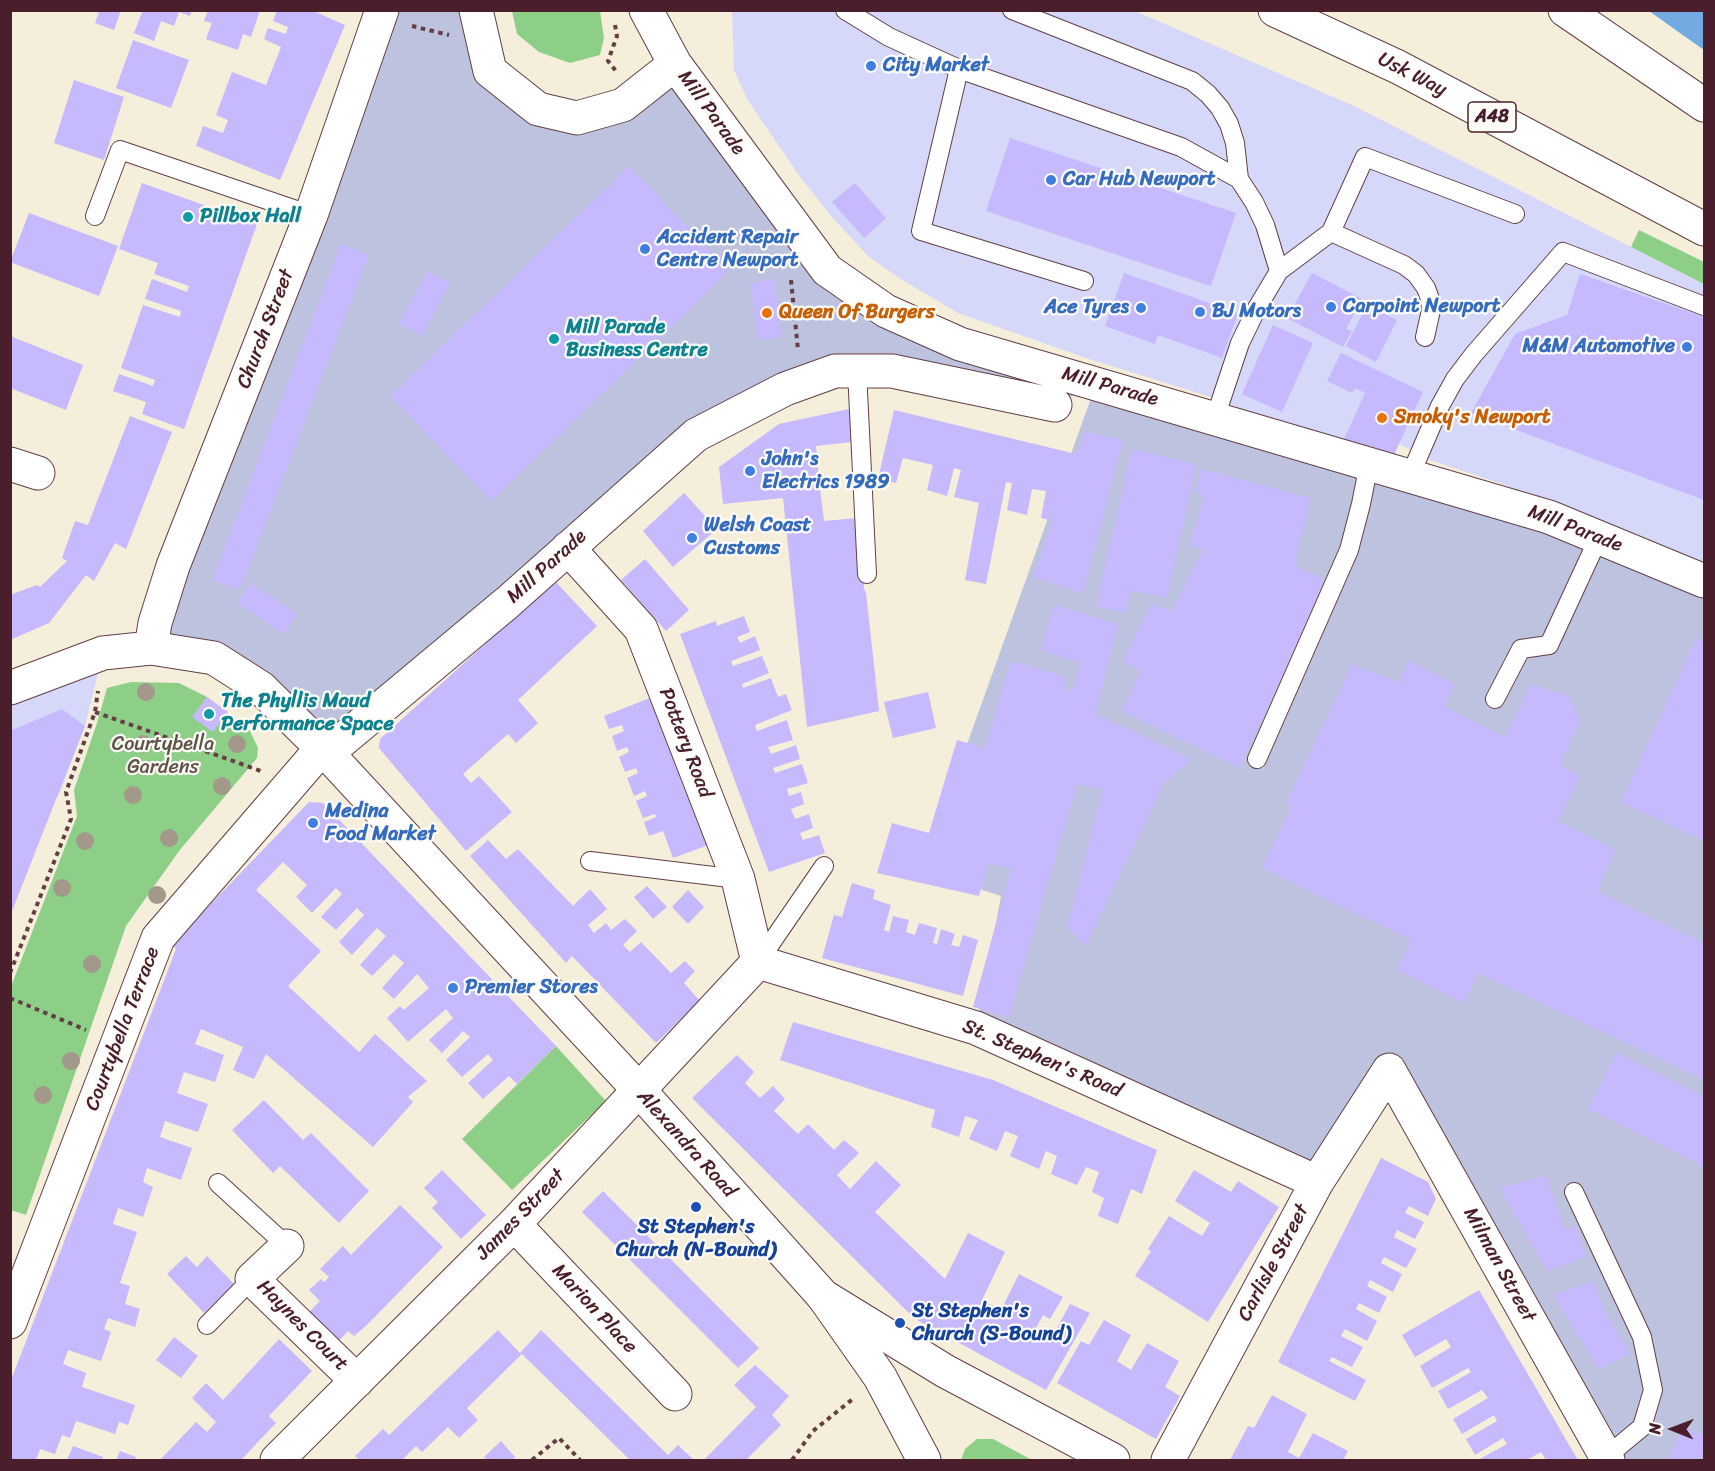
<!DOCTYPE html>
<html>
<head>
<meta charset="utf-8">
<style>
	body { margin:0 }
	#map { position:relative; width:1715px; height:1471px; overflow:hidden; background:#f5eedb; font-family:Sriracha,sans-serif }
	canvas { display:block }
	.frame { position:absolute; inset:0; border:12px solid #4a1f2b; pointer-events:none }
	.north { position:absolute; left:1643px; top:1399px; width:60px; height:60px; -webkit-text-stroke:4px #fdfcf7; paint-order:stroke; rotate:271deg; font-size:16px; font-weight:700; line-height:24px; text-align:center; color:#4a1f2b }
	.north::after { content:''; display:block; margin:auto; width:21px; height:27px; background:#4a1f2b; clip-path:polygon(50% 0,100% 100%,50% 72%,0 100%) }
</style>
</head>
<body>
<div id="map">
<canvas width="1715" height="1471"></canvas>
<div class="frame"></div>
<div class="north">N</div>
</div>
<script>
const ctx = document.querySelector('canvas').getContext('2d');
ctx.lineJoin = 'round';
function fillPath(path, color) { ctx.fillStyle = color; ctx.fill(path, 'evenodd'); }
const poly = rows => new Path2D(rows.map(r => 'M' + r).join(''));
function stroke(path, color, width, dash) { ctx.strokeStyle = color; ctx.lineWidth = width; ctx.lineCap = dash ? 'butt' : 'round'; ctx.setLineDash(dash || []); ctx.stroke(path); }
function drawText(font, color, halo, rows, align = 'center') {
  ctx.font = font + ' Sriracha,sans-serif'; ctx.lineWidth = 4.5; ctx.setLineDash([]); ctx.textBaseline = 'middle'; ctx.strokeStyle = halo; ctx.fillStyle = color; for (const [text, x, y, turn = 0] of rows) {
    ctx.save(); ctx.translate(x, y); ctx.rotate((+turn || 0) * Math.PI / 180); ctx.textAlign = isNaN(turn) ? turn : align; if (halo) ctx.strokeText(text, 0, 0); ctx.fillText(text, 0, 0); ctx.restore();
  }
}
const built = poly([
	[732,11,1135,11,1354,106,1704,284,1704,562,1499,483,1430,460,1399,444,1393,457,1280,425,1220,400,1089,359,958,313,899,278,868,256,831,216,798,174,747,99,734,70],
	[103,653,85,726,58,797,11,819,11,692]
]);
const industrial = poly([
	[382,10,476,11,490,71,577,118,675,64,827,270,886,311,1543,524,1704,591,1704,1460,1613,1460,1389,1071,1317,1182,976,1028,1001,896,922,870,1096,384,1055,405,835,371,696,435,327,753,261,688,151,648]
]);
const green = poly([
	[512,11,600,11,604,38,600,55,570,63,539,52,517,34],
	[1639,230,1704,262,1704,284,1631,247],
	[131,682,179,683,207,697,250,731,258,748,257,758,179,851,126,926,26,1215,11,1210,10,989,77,816,74,790,97,723,107,688],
	[556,1046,606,1101,512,1190,462,1139],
	[977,1439,993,1439,1032,1460,961,1460,965,1449]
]);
const water = poly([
	[1649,11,1704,11,1704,50]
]);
const building = poly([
	[100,10,121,10,114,30,95,23],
	[143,10,192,10,190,16,179,12,174,26,161,21,154,41,134,33],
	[208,10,260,10,251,37,243,34,238,50,206,39,212,23,204,21],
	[277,10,311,10,345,25,280,180,196,146,203,126,223,133,228,120,216,115,232,72,266,85,281,47,264,39,268,28,286,34,288,27,273,21],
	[133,40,189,60,171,108,116,88],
	[74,80,124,97,104,160,54,143],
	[1010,138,1236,213,1211,286,986,211],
	[629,166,729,271,491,501,390,396],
	[142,183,257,224,184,429,142,414,146,402,113,391,119,374,153,386,155,380,121,368,143,305,180,317,181,311,145,299,152,279,187,292,189,286,154,274,158,263,119,249],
	[855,183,886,218,864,238,832,202],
	[29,213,118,246,99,296,10,262],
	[341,244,369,255,240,590,212,580],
	[428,271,450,283,422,336,399,324],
	[1124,273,1238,313,1222,358,1158,335,1155,344,1105,326],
	[1312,273,1362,299,1346,329,1352,331,1343,347,1287,318],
	[1580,274,1704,317,1704,500,1471,413,1515,334,1567,315],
	[774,279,782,337,758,340,750,283],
	[1367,305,1397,320,1376,362,1346,346],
	[1273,325,1313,343,1282,412,1242,394],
	[10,336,83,365,66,410,10,388],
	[1341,353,1423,392,1393,457,1341,446,1365,393,1355,388,1352,393,1327,381],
	[849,409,852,442,816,446,819,481,824,521,858,518,864,589,866,593,879,711,807,727,783,498,723,504,719,467,779,424],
	[894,410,1076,454,1085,432,1123,440,1083,593,1033,577,1053,521,1041,518,1046,491,1032,489,1027,515,1007,510,1012,483,1006,482,986,584,965,580,979,503,954,497,961,470,954,468,947,496,927,490,933,465,903,458,896,483,878,479],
	[130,416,172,432,126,549,115,543,94,581,86,575,49,623,10,640,10,595,37,585,40,587,67,561,62,558,75,521,88,525],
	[1132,449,1196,464,1167,598,1131,590,1126,613,1096,606],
	[1201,469,1311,498,1294,565,1328,582,1239,768,1121,711,1141,670,1123,661,1151,603,1171,612,1203,549,1190,545,1204,495,1195,493],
	[684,493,717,529,673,567,643,531],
	[645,559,689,610,666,631,621,580],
	[555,581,597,626,518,700,538,723,516,743,508,734,463,774,471,783,479,776,512,812,466,851,379,748,380,739],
	[250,583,297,614,283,634,237,603],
	[1054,605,1118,624,1095,714,1192,759,1164,783,1086,945,1067,928,1102,790,1077,784,1009,1017,973,1007,1011,869,989,863,979,896,877,873,892,823,929,833,957,740,985,748,1011,661,1066,677,1063,688,1072,691,1081,663,1041,650],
	[744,616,750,632,737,637,740,643,755,636,760,650,731,661,733,666,762,656,769,673,742,684,743,688,771,678,778,697,786,694,792,710,755,725,757,731,787,720,793,740,768,747,771,754,796,745,800,759,773,768,775,773,802,764,808,783,787,789,789,796,801,792,804,804,791,809,795,819,809,814,813,828,800,833,803,840,819,835,825,853,769,872,680,634,716,621,717,626],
	[1696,638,1704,642,1704,841,1621,802],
	[1408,661,1455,684,1444,706,1505,737,1531,685,1569,696,1580,721,1560,765,1580,776,1558,821,1616,850,1597,891,1704,943,1704,1080,1478,973,1464,1003,1397,970,1411,940,1262,868,1292,806,1286,803,1352,664,1399,683],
	[928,692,936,728,893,738,884,702],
	[655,696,711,844,673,858,663,831,649,836,644,822,656,817,655,814,643,818,636,801,647,796,645,791,634,796,627,778,638,773,636,768,625,772,619,757,629,752,627,747,617,751,612,736,624,731,622,725,609,729,604,716],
	[207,697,228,712,213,732,192,717],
	[62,709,85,726,10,916,10,731],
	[309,802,323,803,556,1046,517,1084,509,1076,483,1099,468,1083,493,1060,488,1054,462,1077,446,1060,470,1037,463,1031,442,1053,429,1040,453,1018,446,1009,408,1042,387,1018,400,1006,404,1010,429,988,417,974,394,999,382,988,404,963,394,954,372,976,360,965,386,936,377,928,352,955,339,942,364,915,357,908,336,930,321,917,342,894,336,888,312,913,296,897,307,885,283,862,256,890,321,951,288,986,359,1052,375,1034,427,1081,408,1097,413,1102,373,1147,266,1054,254,1079,233,1070,243,1047,201,1029,195,1044,224,1055,215,1082,184,1072,177,1093,208,1104,198,1132,165,1121,160,1137,192,1148,181,1180,147,1168,143,1182,153,1187,143,1217,118,1208,113,1224,137,1232,120,1283,130,1286,125,1304,140,1309,135,1327,108,1318,104,1329,111,1332,101,1361,68,1350,63,1364,86,1373,82,1387,135,1405,128,1425,119,1422,115,1434,76,1421,70,1438,62,1435,55,1454,40,1449,36,1460,10,1460,10,1383,176,949,172,944],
	[488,840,506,859,518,849,573,906,590,889,607,909,588,925,594,933,606,923,611,930,625,919,637,931,623,945,630,952,641,942,671,973,685,961,695,971,684,983,700,1001,656,1043,572,956,566,963,470,856],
	[852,883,875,890,873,899,891,905,884,930,889,932,893,916,909,920,906,932,915,935,919,923,937,928,933,943,937,944,941,929,955,934,951,945,959,947,963,935,978,940,963,996,822,958,834,915,842,917],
	[647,886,667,907,653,919,634,897],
	[688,890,704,907,688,924,672,907],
	[793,1022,993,1080,1157,1150,1142,1194,1131,1189,1118,1224,1098,1216,1104,1198,1092,1192,1099,1172,1086,1167,1077,1185,1051,1174,1057,1156,1046,1151,1039,1169,1010,1156,1018,1136,1005,1131,997,1151,969,1139,978,1120,965,1116,959,1137,931,1127,935,1110,780,1060],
	[1616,1053,1704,1097,1704,1167,1588,1109],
	[737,1055,754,1072,745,1083,760,1098,773,1086,785,1099,774,1111,798,1134,808,1124,834,1150,844,1140,859,1153,837,1175,850,1189,876,1161,901,1185,875,1212,945,1279,968,1233,1005,1252,982,1300,1001,1310,1019,1274,1063,1297,1050,1319,1043,1315,1036,1328,1052,1337,1070,1304,1090,1313,1046,1390,915,1319,692,1098],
	[264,1100,303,1140,311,1133,369,1191,339,1223,280,1166,273,1173,232,1130],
	[1381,1158,1428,1182,1436,1199,1428,1216,1409,1206,1405,1213,1424,1222,1415,1239,1397,1230,1394,1237,1417,1249,1406,1268,1384,1257,1381,1263,1402,1274,1393,1292,1370,1280,1367,1286,1387,1297,1379,1313,1359,1303,1356,1309,1377,1321,1367,1341,1345,1329,1341,1336,1363,1347,1352,1367,1332,1357,1329,1361,1366,1380,1355,1401,1278,1362],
	[442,1170,486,1215,461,1239,432,1208,438,1202,424,1188],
	[1194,1170,1231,1192,1238,1181,1279,1207,1208,1322,1135,1276,1151,1251,1148,1249,1169,1216,1202,1236,1210,1223,1175,1201],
	[1546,1176,1565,1230,1575,1226,1586,1257,1547,1271,1500,1188],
	[603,1191,759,1348,738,1368,582,1212],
	[400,1205,443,1247,367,1325,354,1336,348,1331,337,1343,307,1314,320,1301,309,1290,321,1279,324,1282,329,1277,320,1269,343,1246,351,1255],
	[186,1256,197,1267,207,1256,234,1284,204,1313,167,1274],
	[1593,1281,1605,1311,1630,1354,1599,1369,1553,1295],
	[1479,1290,1565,1438,1578,1460,1546,1460,1541,1452,1527,1460,1478,1460,1507,1444,1503,1438,1475,1455,1466,1439,1497,1421,1494,1415,1462,1434,1453,1419,1488,1398,1482,1390,1448,1409,1438,1391,1471,1372,1468,1368,1432,1388,1420,1366,1451,1347,1446,1339,1415,1357,1402,1335],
	[1104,1320,1131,1335,1117,1361,1131,1370,1147,1343,1179,1361,1165,1387,1180,1396,1156,1439,1057,1383,1081,1341,1089,1345],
	[498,1330,520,1353,541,1330,668,1455,678,1445,694,1460,630,1460,522,1354,467,1408,478,1420,459,1438,448,1427,422,1452,416,1446,402,1460,359,1460,355,1456,383,1429,389,1435],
	[174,1337,198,1356,181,1378,156,1360],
	[279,1339,312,1371,269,1416,276,1423,241,1460,160,1460,196,1422,207,1432,216,1422,192,1398,206,1383,223,1400],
	[755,1365,789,1396,772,1415,781,1425,746,1460,704,1460,756,1407,734,1385],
	[1272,1395,1307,1414,1288,1452,1299,1458,1313,1433,1348,1451,1343,1460,1230,1460,1248,1426,1254,1428],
	[1683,1427,1704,1436,1704,1448,1699,1460,1668,1460],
	[501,1441,515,1457,512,1460,487,1460,484,1457],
	[73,1446,103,1457,101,1460,67,1460],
	[120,1451,136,1457,135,1460,116,1460]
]);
const path = poly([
	[615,25,617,36,608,61,616,71],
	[412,26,449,35],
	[791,280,798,350],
	[95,712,261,771],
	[10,973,71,819,66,792,95,712,98,691],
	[10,998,86,1030],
	[532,1460,559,1438,580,1460],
	[792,1460,813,1431,854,1398]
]);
const service = poly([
	[845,10,889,37,959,69,1181,147,1239,179,1254,202,1265,225,1279,271],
	[1012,10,1192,81,1208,94,1220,108,1229,124,1235,143,1239,179],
	[959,69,921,231,1084,281],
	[95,216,120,150,311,215],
	[1331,232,1404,265,1416,274,1426,288,1430,299,1431,310,1425,337],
	[857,371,867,574],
	[1215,418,1240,343,1257,308,1279,271,1331,232,1365,157,1515,214],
	[1410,476,1440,406,1455,379,1474,354,1563,252,1704,306],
	[1495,699,1521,649,1549,645,1599,537],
	[1257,759,1349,550,1361,504,1369,464],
	[590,861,738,879],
	[758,962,824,866],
	[218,1183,287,1246],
	[1574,1192,1642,1337,1653,1390,1642,1427,1606,1457],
	[207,1325,252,1279]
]);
const minor = poly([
	[476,10,490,71,538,109,577,118,623,105,675,64],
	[646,10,675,64,827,270,886,311,960,344,1549,517,1704,581],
	[10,464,38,473],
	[568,548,641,629,738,879,758,962],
	[151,648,155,623,173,566,311,215,382,10],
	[327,753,508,602,696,435,785,389,835,371,892,371,1055,405],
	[758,962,976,1028,1317,1182],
	[514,1224,675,1394],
	[287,1246,252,1279,357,1381],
	[823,1296,880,1377,924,1460],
	[10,1322,158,938,322,748],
	[277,1460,514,1224,758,962],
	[1168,1460,1317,1182,1389,1070,1608,1460]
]);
const tertiary = poly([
	[10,688,103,653,151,648,214,658,261,688,327,753,638,1089,823,1296,945,1371,1113,1460]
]);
const primary = poly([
	[1275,10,1398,67,1704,229],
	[1565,10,1704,105]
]);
const trees = [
	[146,692],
	[143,744],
	[237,744],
	[222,786],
	[133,795],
	[169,838],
	[85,841],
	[62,888],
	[157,895],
	[92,964],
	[71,1061],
	[43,1095]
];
const markers = [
	[871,66,6,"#3f7fe0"],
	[1051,180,6,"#3f7fe0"],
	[188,217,6,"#0f9aa8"],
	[645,249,6,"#3f7fe0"],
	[1331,307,6,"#3f7fe0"],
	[1141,308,6,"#3f7fe0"],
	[1200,312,6,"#3f7fe0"],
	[767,313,6,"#e8710a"],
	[554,339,6,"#0f9aa8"],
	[1687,347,6,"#3f7fe0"],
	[1382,418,6,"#e8710a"],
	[750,471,6,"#3f7fe0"],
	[692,538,6,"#3f7fe0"],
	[209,714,6,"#0f9aa8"],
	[313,823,6,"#3f7fe0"],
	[453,988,6,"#3f7fe0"],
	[696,1207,6,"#1a4fb4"],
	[900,1323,6,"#1a4fb4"]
];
const shields = [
	[1492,117,48]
];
const shieldNames = [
	["A48",1492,117]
];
const shopNames = [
	["City Market",883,66],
	["Car Hub Newport",1063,180],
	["Accident Repair",657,238],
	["Centre Newport",657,261],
	["Carpoint Newport",1343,307],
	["Ace Tyres",1129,308,"right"],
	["BJ Motors",1212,312],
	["M&M Automotive",1675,347,"right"],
	["John's",762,460],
	["Electrics 1989",762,483],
	["Welsh Coast",704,526],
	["Customs",704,549],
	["Medina",325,812],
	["Food Market",325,835],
	["Premier Stores",465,988]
];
const streetNames = [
	["Usk Way",1412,75,27],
	["Mill Parade",711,113,54],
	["Church Street",266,329,-69],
	["Mill Parade",1110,387,16],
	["Mill Parade",1575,529,21],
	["Mill Parade",547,567,-42],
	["Pottery Road",685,743,69],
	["Courtybella Terrace",123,1029,-69],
	["St. Stephen's Road",1042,1059,23],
	["Alexandra Road",686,1144,48],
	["James Street",521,1215,-46],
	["Carlisle Street",1274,1263,-62],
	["Milman Street",1499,1265,61],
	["Marion Place",594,1309,47],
	["Haynes Court",302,1326,45]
];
const cultureNames = [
	["Pillbox Hall",200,217],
	["Mill Parade",566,328],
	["Business Centre",566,351],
	["The Phyllis Maud",221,702],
	["Performance Space",221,725]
];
const foodNames = [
	["Queen Of Burgers",779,313],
	["Smoky's Newport",1394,418]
];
const parkNames = [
	["Courtybella",163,745],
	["Gardens",163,768]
];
const transitNames = [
	["St Stephen's",696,1228],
	["Church (N-Bound)",696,1251],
	["St Stephen's",912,1312,"left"],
	["Church (S-Bound)",912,1335,"left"]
];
fillPath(built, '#d5d8f9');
fillPath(industrial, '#bdc3de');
fillPath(green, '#8ecf87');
fillPath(water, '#74aae2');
fillPath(building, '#c6b9fd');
stroke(service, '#643e45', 20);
stroke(minor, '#643e45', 35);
stroke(tertiary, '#643e45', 35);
stroke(primary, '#643e45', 35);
stroke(path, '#643e45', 4, [4.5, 4.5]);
stroke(service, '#fff', 18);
stroke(minor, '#fff', 33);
stroke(tertiary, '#fff', 33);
stroke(primary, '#fff', 33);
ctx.fillStyle = '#a2998a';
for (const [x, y] of trees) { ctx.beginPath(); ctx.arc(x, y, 9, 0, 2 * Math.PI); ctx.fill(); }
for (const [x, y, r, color] of markers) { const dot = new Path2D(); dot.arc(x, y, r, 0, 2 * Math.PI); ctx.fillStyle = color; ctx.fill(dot); stroke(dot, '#fdfcf7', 2); }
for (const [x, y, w] of shields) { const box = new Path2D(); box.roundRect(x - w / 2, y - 15, w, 30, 4.5); ctx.fillStyle = '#fdfcf7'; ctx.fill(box); stroke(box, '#4a1f2b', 1.5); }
drawText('bold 18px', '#4a1f2b', null, shieldNames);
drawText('bold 20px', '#366cbe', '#fdfcf7', shopNames, 'left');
drawText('20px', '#4a1f2b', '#fdfcf7', streetNames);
drawText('bold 20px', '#0d838f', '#fdfcf7', cultureNames, 'left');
drawText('bold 20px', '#c56008', '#fdfcf7', foodNames, 'left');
drawText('20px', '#5e5447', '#fdfcf7', parkNames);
drawText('bold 20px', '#164399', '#fdfcf7', transitNames);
</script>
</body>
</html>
